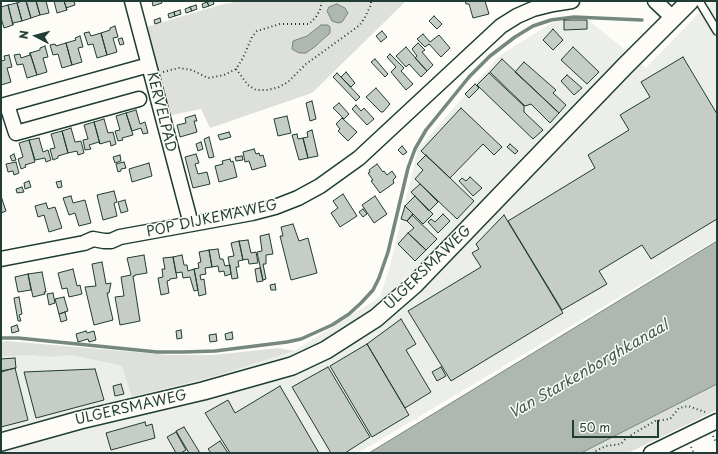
<!DOCTYPE html>
<html>
<head>
<meta charset="utf-8">
<style>
	body { margin:0 }
	#map { position:relative; width:718px; height:454px; overflow:hidden; background:#fdfcf7; font-family:"Playpen Sans",sans-serif }
	canvas { display:block }
	.frame { position:absolute; inset:0; border:2px solid #1f3d34; pointer-events:none }
	.north { position:absolute; left:16px; top:16px; width:40px; height:40px; -webkit-text-stroke:3px #fdfcf7; paint-order:stroke; rotate:276deg; font-size:11px; font-weight:700; line-height:16px; text-align:center; color:#1f3d34 }
	.north::after { content:''; display:block; margin:auto; width:14px; height:18px; background:#1f3d34; clip-path:polygon(50% 0,100% 100%,50% 72%,0 100%) }
	.scale { position:absolute; left:572px; top:420px; width:87px; height:18px; box-sizing:border-box; border:2px solid #1f3d34; border-top:0; padding-left:5px; font-size:12px; line-height:14px; white-space:nowrap; color:#1f3d34; -webkit-text-stroke:3px #fdfcf7; paint-order:stroke }
</style>
</head>
<body>
<div id="map">
<canvas width="718" height="454"></canvas>
<div class="frame"></div>
<div class="north">N</div>
<div class="scale">50 m</div>
</div>
<script>
const ctx = document.querySelector('canvas').getContext('2d');
ctx.lineJoin = 'round';
function fillPath(path, color) { ctx.fillStyle = color; ctx.fill(path, 'evenodd'); }
const poly = rows => new Path2D(rows.map(r => 'M' + r).join(''));
function stroke(path, color, width, dash) { ctx.strokeStyle = color; ctx.lineWidth = width; ctx.lineCap = dash ? 'butt' : 'round'; ctx.setLineDash(dash || []); ctx.stroke(path); }
function drawText(font, color, halo, rows, align = 'center') {
  ctx.font = font + ' "Playpen Sans",sans-serif'; ctx.lineWidth = 3; ctx.setLineDash([]); ctx.textBaseline = 'middle'; ctx.strokeStyle = halo; ctx.fillStyle = color; for (const [text, x, y, turn = 0] of rows) {
    ctx.save(); ctx.translate(x, y); ctx.rotate((+turn || 0) * Math.PI / 180); ctx.textAlign = isNaN(turn) ? turn : align; if (halo) ctx.strokeText(text, 0, 0); ctx.fillText(text, 0, 0); ctx.restore();
  }
}
const built = poly([
	[714,1,717,1,717,239,358,453,1,453,1,357,29,355,49,357,71,355,122,366,133,397,220,375,294,351,380,297,390,266,418,149,499,56,550,24,562,20,588,20,623,48,646,68,697,15]
]);
const green = poly([
	[240,1,406,1,312,93,210,128,201,109,167,116,143,28,220,5],
	[307,36,326,38,316,47,306,53,299,53,292,49,293,41],
	[7,341,169,355,214,355,278,348,294,351,220,375,132,397,122,366,71,355,49,357,29,355,1,357,1,342],
	[717,384,717,410,628,453,581,453]
]);
const water = poly([
	[337,4,345,8,348,13,342,22,338,23,332,21,327,11,329,7,337,4],
	[321,25,328,25,330,27,330,33,316,46,306,53,299,53,292,49,293,41,307,36,321,25],
	[717,241,717,384,581,453,369,453,717,241]
]);
const stream = poly([
	[1,338,18,338,157,352,184,352,215,351,287,342,301,339,332,325,349,314,361,303,373,290,379,278,388,252,408,168,415,149,426,130,469,77,490,56,515,37,533,26,551,20,574,17,642,20]
]);
const building = poly([
	[22,1,26,1,31,18,22,21,17,3,22,1],
	[26,1,36,1,40,15,31,18,26,1],
	[36,1,46,1,49,13,40,15,36,1],
	[54,1,64,1,67,10,57,13,54,1],
	[64,1,74,1,75,5,66,8,67,10,64,1],
	[152,1,161,1,162,3,153,6,152,1],
	[213,1,214,4,209,6,207,2,213,1],
	[465,1,485,1,489,14,473,18,469,4,466,4,465,1],
	[207,2,209,6,203,8,202,4,207,2],
	[17,3,22,21,13,23,13,25,8,5,17,3],
	[8,5,13,25,4,28,1,18,1,7,8,5],
	[196,5,197,9,192,11,190,7,196,5],
	[190,7,192,11,186,13,185,9,190,7],
	[180,10,181,14,175,16,174,12,180,10],
	[174,12,175,16,169,18,168,14,174,12],
	[434,16,442,24,437,29,429,21,434,16],
	[160,18,161,22,155,24,154,20,160,18],
	[564,20,587,20,587,29,564,30,564,20],
	[115,26,118,37,113,38,117,52,107,55,101,33,110,30,110,28,115,26],
	[553,29,563,40,553,50,543,40,553,29],
	[382,31,387,37,381,42,376,36,382,31],
	[89,32,91,36,101,33,107,55,97,58,93,44,88,45,84,33,89,32],
	[423,34,430,42,439,35,450,48,441,57,429,44,425,47,417,39,423,34],
	[80,36,83,47,78,48,82,62,72,65,66,43,76,40,75,38,80,36],
	[122,38,124,44,120,45,118,39,122,38],
	[66,43,72,65,62,68,58,54,53,55,50,45,55,44,56,46,66,43],
	[418,43,425,50,422,52,433,65,427,71,415,58,417,56,412,49,418,43],
	[45,46,48,57,43,58,47,72,37,75,30,53,40,50,40,48,45,46],
	[406,47,427,71,421,77,409,64,406,67,396,56,406,47],
	[573,47,599,72,587,84,561,60,573,47],
	[30,53,37,75,27,78,23,64,17,65,14,55,20,54,21,58,30,55,30,53],
	[390,54,404,68,401,71,413,84,406,90,391,72,396,67,387,57,390,54],
	[9,55,12,67,7,68,11,82,1,85,1,61,5,60,4,56,9,55],
	[683,57,717,114,717,219,651,259,642,245,599,271,607,284,562,310,508,221,595,168,588,155,629,130,620,115,650,97,641,82,683,57],
	[375,59,388,74,385,77,371,62,375,59],
	[502,59,559,113,550,123,531,104,525,106,490,72,502,59],
	[524,62,556,90,553,93,566,105,559,113,515,72,524,62],
	[346,72,355,83,351,87,341,77,346,72],
	[337,73,360,97,356,101,333,77,337,73],
	[489,73,524,106,524,112,543,130,533,139,477,85,489,73],
	[567,75,582,88,574,95,561,81,567,75],
	[475,84,479,88,469,98,465,94,475,84],
	[376,88,390,104,383,112,381,112,366,97,376,88],
	[312,101,316,119,310,121,306,103,312,101],
	[339,103,349,114,344,119,333,108,339,103],
	[356,105,361,111,364,108,374,119,367,125,352,109,356,105],
	[461,108,502,147,494,155,483,144,450,178,421,151,461,108],
	[136,110,140,124,145,122,148,133,143,134,141,128,132,131,126,113,136,110],
	[126,113,133,135,122,138,123,140,118,141,115,131,120,130,116,116,126,113],
	[195,115,197,121,194,121,197,132,180,137,177,125,186,123,185,118,195,115],
	[287,116,291,133,278,136,274,119,287,116],
	[342,118,357,132,348,141,338,131,340,129,336,124,342,118],
	[104,119,108,133,113,132,116,144,111,146,110,141,100,144,94,122,104,119],
	[94,122,100,144,99,142,89,145,91,149,85,150,83,140,88,139,84,125,94,122],
	[71,128,75,142,81,141,84,153,78,155,77,151,68,153,62,131,71,128],
	[312,130,318,156,308,158,303,138,308,137,307,132,312,130],
	[62,131,68,153,58,156,58,158,53,160,50,149,55,148,51,134,62,131],
	[229,132,231,137,220,140,218,135,229,132],
	[297,134,298,139,303,138,308,158,299,160,292,135,297,134],
	[209,137,214,157,209,158,204,139,209,137],
	[39,138,43,152,48,150,51,160,46,162,45,158,35,160,29,140,39,138],
	[29,140,35,162,25,165,26,167,21,169,18,159,23,157,19,143,29,140],
	[201,142,203,149,198,151,196,144,201,142],
	[510,144,518,151,515,154,507,147,510,144],
	[402,146,407,152,403,155,398,150,402,146],
	[254,149,256,154,259,153,260,156,263,155,266,166,252,170,249,161,245,162,243,152,254,149],
	[14,154,16,160,12,161,10,156,14,154],
	[196,154,199,163,195,164,198,174,207,172,210,184,193,188,185,157,196,154],
	[120,155,121,161,115,163,113,157,120,155],
	[426,155,474,201,457,219,415,179,423,170,417,164,426,155],
	[242,156,243,160,236,161,235,157,242,156],
	[230,159,231,162,233,161,237,177,219,182,215,166,223,164,222,161,230,159],
	[16,162,19,173,14,175,13,171,8,172,6,164,16,162],
	[124,162,126,168,121,169,121,171,118,172,116,164,124,162],
	[149,163,152,176,132,182,129,169,149,163],
	[377,164,383,172,384,171,387,175,392,171,396,177,393,180,394,183,380,193,371,181,373,180,368,173,370,172,369,170,377,164],
	[470,177,482,188,473,196,459,181,462,178,466,181,470,177],
	[29,181,31,187,25,189,24,183,29,181],
	[61,181,62,187,58,188,56,182,61,181],
	[420,184,438,202,429,211,411,192,420,184],
	[22,187,24,192,17,193,16,189,22,187],
	[114,191,117,202,114,203,117,216,103,220,97,195,114,191],
	[343,194,357,216,340,227,331,213,338,208,333,201,343,194],
	[1,196,6,211,1,213,1,196],
	[71,196,73,203,85,200,91,223,79,226,75,213,69,215,63,198,71,196],
	[375,196,387,214,374,223,362,205,375,196],
	[415,196,433,214,423,224,405,206,415,196],
	[125,200,128,211,121,213,118,202,125,200],
	[46,203,48,209,55,207,62,228,49,232,44,215,38,217,35,206,46,203],
	[405,206,413,214,407,221,401,219,405,206],
	[363,209,367,214,363,217,359,212,363,209],
	[443,214,450,221,438,233,428,222,431,219,435,222,443,214],
	[412,215,437,239,426,250,408,233,414,228,407,221,412,215],
	[504,215,563,313,451,381,408,311,481,267,472,253,479,249,476,244,504,215],
	[293,224,299,241,308,238,317,273,291,280,280,236,283,236,281,227,293,224],
	[408,233,426,250,415,261,398,244,408,233],
	[269,234,273,254,266,255,266,264,263,264,266,279,263,280,257,252,262,251,260,236,269,234],
	[248,240,251,253,256,252,258,263,249,264,248,259,243,260,239,241,248,240],
	[239,241,243,260,238,261,239,267,236,267,238,278,232,279,228,257,234,256,231,243,239,241],
	[218,249,220,259,223,259,225,266,230,265,231,274,225,276,224,271,219,272,218,266,212,267,209,250,218,249],
	[209,250,212,267,205,268,206,274,200,275,201,280,204,279,206,294,199,296,194,269,199,268,198,263,201,262,199,252,209,250],
	[144,255,147,273,135,275,135,276,133,276,140,321,120,325,115,297,124,296,121,277,131,275,127,258,144,255],
	[182,255,184,265,187,265,188,271,194,269,198,290,194,291,190,277,183,278,182,272,176,273,173,257,182,255],
	[173,257,177,278,170,279,170,280,167,281,169,293,161,295,158,278,163,277,162,269,165,269,163,258,173,257],
	[102,262,106,284,111,283,109,293,107,293,113,320,94,325,85,287,96,286,92,264,102,262],
	[260,268,263,281,257,282,255,269,260,268],
	[73,269,77,286,80,285,82,294,69,297,67,288,62,289,58,273,73,269],
	[42,272,46,292,44,292,45,294,33,297,28,274,42,272],
	[28,274,31,290,18,292,15,277,28,274],
	[275,284,276,290,271,290,270,285,275,284],
	[53,293,55,303,49,305,47,294,53,293],
	[19,297,22,314,19,315,21,321,18,321,14,298,19,297],
	[64,297,68,311,59,314,55,299,64,297],
	[65,312,67,320,61,322,59,314,65,312],
	[401,319,416,344,406,350,431,392,405,408,367,344,401,319],
	[17,325,19,331,12,333,11,327,17,325],
	[181,330,182,338,177,339,176,331,181,330],
	[86,331,87,333,94,331,96,340,89,342,88,339,78,342,76,334,86,331],
	[232,332,233,339,226,340,225,334,232,332],
	[216,334,217,341,210,342,209,335,216,334],
	[367,344,409,415,372,437,330,366,367,344],
	[15,358,16,368,1,371,1,359,15,358],
	[328,367,370,437,345,453,331,453,292,387,328,367],
	[441,367,446,376,437,381,432,372,441,367],
	[15,368,28,420,1,427,1,372,15,368],
	[95,369,104,400,36,418,24,372,95,369],
	[121,384,124,394,115,396,113,386,121,384],
	[280,386,319,453,230,453,205,413,228,400,235,413,280,386],
	[145,422,146,426,152,424,155,438,111,450,106,433,145,422],
	[184,427,200,453,189,453,176,431,184,427],
	[176,432,186,450,181,453,176,453,167,437,176,432],
	[220,441,228,453,211,453,208,449,220,441]
]);
const path = poly([
	[236,69,248,85,256,90,268,90,279,87,288,82,306,64,360,25,365,17,371,5,371,1],
	[163,72,179,68,192,70,208,78,224,75,236,69,243,58,252,37,257,31,280,24,309,24,316,17,320,10,322,1],
	[713,436,717,444],
	[691,447,694,453],
	[592,453,606,446,621,444,626,438,655,421,670,419,679,408,688,406,705,412]
]);
const service = poly([
	[699,1,717,31]
]);
const minor = poly([
	[132,1,191,224],
	[655,1,673,18],
	[7,105,16,133,139,99],
	[1,106,149,65],
	[1,259,84,243,93,239,104,241,111,241,120,237,252,213,275,207,298,198,320,186,359,158,501,26,517,16,533,9,553,4,572,1],
	[651,453,717,421]
]);
const tertiary = poly([
	[1,442,80,420,203,391,292,366,326,350,376,318,414,285,625,66,690,1]
]);
const streetNames = [
	["KERVELPAD",161,112,76],
	["POP DIJKEMAWEG",212,219,-12],
	["ULGERSMAWEG",428,268,-44],
	["ULGERSMAWEG",131,408,-13]
];
const waterNames = [
	["Van Starkenborghkanaal",589,370,-30]
];
fillPath(built, '#eceee9');
fillPath(green, '#dde0db');
fillPath(water, '#aeb8b1');
stroke(water, '#75877f', 1);
stroke(stream, '#75877f', 3.5);
fillPath(building, '#c6cdc7');
stroke(building, '#1f3d34', 1);
stroke(service, '#1f3d34', 10);
stroke(minor, '#1f3d34', 17);
stroke(tertiary, '#1f3d34', 20);
stroke(path, '#1f3d34', 2, [1, 3]);
stroke(service, '#fdfcf7', 7);
stroke(minor, '#fdfcf7', 14);
stroke(tertiary, '#fdfcf7', 17);
drawText('14px', '#1f3d34', '#fdfcf7', streetNames);
drawText('italic 15px', '#435c53', '#fdfcf7', waterNames);
</script>
</body>
</html>
